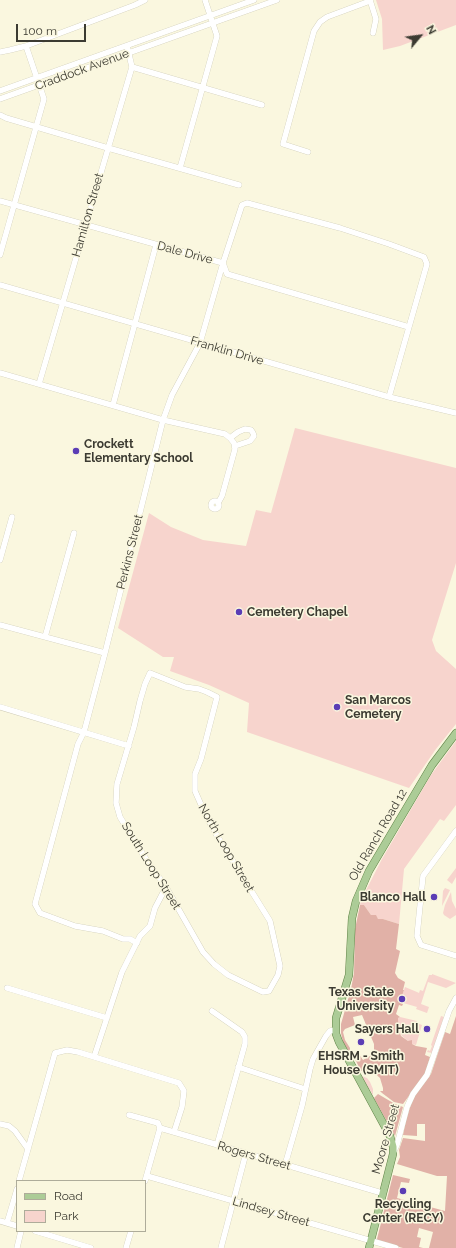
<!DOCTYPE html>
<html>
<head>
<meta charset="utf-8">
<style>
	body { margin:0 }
	#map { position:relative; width:456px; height:1248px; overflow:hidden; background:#faf7df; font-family:Raleway,sans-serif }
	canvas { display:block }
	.legend { position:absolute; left:16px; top:1180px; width:130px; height:52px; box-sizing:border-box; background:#faf7df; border:1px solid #aeac9a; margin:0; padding:5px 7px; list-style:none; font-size:12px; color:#3c3b32 }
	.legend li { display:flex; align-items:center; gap:8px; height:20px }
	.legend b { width:20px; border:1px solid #aeac9a }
	.north { position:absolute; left:400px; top:16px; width:40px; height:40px; -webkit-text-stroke:3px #faf7df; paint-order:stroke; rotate:61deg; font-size:11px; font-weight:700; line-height:16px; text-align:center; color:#3c3b32 }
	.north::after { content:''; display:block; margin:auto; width:14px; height:18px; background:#3c3b32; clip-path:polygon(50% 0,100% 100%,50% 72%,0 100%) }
	.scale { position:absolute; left:16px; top:24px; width:70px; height:18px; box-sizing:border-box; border:2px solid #3c3b32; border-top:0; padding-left:5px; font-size:12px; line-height:14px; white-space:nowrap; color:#3c3b32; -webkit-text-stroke:3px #faf7df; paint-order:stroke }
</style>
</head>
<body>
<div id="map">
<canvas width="456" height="1248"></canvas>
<ul class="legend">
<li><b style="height:5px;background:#accc97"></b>Road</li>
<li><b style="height:11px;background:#f7d4cd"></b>Park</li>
</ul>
<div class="north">N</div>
<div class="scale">100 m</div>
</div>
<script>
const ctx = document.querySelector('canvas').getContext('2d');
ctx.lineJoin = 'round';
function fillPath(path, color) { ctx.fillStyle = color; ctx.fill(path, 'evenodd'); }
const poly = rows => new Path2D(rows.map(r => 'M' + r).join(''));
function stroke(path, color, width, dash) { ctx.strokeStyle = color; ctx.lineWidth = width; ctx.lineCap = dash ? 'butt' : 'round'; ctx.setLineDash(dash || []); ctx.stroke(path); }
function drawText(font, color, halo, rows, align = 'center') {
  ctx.font = font + ' Raleway,sans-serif'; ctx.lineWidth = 3; ctx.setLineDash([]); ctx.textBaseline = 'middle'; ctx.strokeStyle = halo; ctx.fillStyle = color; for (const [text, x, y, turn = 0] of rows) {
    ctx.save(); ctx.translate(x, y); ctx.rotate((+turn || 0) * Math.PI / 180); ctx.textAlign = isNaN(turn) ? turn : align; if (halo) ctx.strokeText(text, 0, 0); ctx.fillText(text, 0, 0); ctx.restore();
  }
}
const green = poly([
	[376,0,456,0,456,25,400,46,383,50,382,19],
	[295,428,456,468,456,563,432,640,436,651,456,669,456,724,436,749,409,788,247,732,249,703,209,685,170,671,174,657,163,657,118,628,149,513,171,527,203,540,246,546,256,510,271,513],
	[456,741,456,805,444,821,440,819,404,869,399,924,383,919,378,919,371,915,364,905,360,905,361,900,382,859,431,775],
	[456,868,456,877,452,884,447,880],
	[445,888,450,890,442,906,443,891],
	[451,892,452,901,456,909,456,915,450,919,444,915,443,913,445,905],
	[432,974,456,983,446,988,428,982,421,1004,429,1007,427,1013,416,1009,417,1007,400,1002,405,987,417,992,419,993,420,990,423,991,429,975,432,975],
	[441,1016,444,1017,432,1053,427,1052,428,1050,430,1051,432,1046,431,1045],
	[400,1017,417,1021,417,1023,422,1025,416,1045,412,1044,410,1041,408,1041,401,1035,398,1022,398,1018],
	[361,1076,367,1078,370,1082,373,1089,373,1095]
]);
const forest = poly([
	[360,905,364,905,371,915,376,915,378,919,383,919,399,924,396,949,400,951,395,973,398,978,405,982,403,990,404,990,400,1002,403,1004,402,1006,399,1005,396,1014,400,1017,398,1018,398,1020,399,1031,401,1036,408,1041,412,1040,412,1044,416,1046,427,1048,425,1055,430,1057,425,1074,403,1104,394,1102,382,1093,380,1091,383,1091,383,1088,380,1078,371,1070,368,1069,368,1071,361,1071,354,1057,353,1052,354,1052,355,1054,359,1054,363,1060,372,1055,374,1052,374,1044,362,1015,353,1017,355,1025,345,1029,343,1032,345,1040,350,1048,350,1054,343,1042,341,1033,341,1024,351,989,354,973,355,929],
	[456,1016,456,1248,429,1248,433,1232,419,1228,417,1237,421,1238,419,1247,423,1248,403,1248,378,1241,377,1239,393,1175,410,1179,409,1183,401,1182,397,1198,445,1211,447,1176,437,1176,397,1164,400,1157,399,1150,403,1138,425,1141,425,1124,417,1124,417,1136,403,1135,406,1120,413,1098,431,1074,445,1032,450,1034],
	[378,1094,395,1104,403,1107,395,1136,374,1098]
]);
const minor = poly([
	[370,0,376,19,373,33],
	[0,52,10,50,26,46,135,5,145,0],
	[132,67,262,105],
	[0,91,254,0],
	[0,99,277,0],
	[0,115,6,118,108,148,239,185],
	[308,152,283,144,314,31,320,22,327,17,370,1],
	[180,168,217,36,205,0],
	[0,201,223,263,227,274,409,327],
	[0,255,44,99,26,46],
	[0,285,389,397,456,413],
	[0,373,163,420,225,434,230,438,234,443,235,449,222,496,218,503],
	[39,384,132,67,127,46],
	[113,405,156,245],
	[230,438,238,432,245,429,251,430,253,433,254,436,250,441,235,446],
	'211 505a4 4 0 1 1 8 0a4 4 0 1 1-8 0Z',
	[0,560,12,517],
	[0,625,105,653],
	[45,637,74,533],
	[150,673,185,687,199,689,207,692,217,697,201,759,195,774,195,791,206,816,216,834,270,921,280,966,278,975,269,991,263,992,228,975,214,964,203,952,166,887,149,864,120,817,116,803,117,784,134,727,140,701,145,684,150,673],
	[0,707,129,746],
	[456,831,423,876,417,936,421,945,456,956],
	[137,943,130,939,123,939,103,931,75,926,40,913,35,904,78,744,84,732,105,653,163,420,172,395,200,343,223,263,242,205,247,203,340,228,389,244,424,257,427,264,389,397],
	[7,988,107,1018],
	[212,1011,242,1032,245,1037,245,1044,217,1145],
	[94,1057,122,972,140,936,150,926,155,908,166,887],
	[238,1067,305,1089],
	[129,1115,158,1123,160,1128,382,1193],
	[0,1124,9,1126,15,1131,28,1149],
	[393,1153,397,1145,407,1107,413,1094,427,1075,449,1011,456,998],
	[285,1165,302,1106,310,1069,313,1059,326,1036,330,1031,335,1030],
	[147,1176,396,1248],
	[19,1181,55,1053,67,1050,78,1052,179,1083,184,1091,182,1107,174,1132],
	[145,1181,160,1128],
	[0,1221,17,1226],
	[7,1223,17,1189],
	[35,1231,91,1248],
	[17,1248,21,1231],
	[126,1248,131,1231],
	[221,1248,246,1153]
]);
const major = poly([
	[369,1248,393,1154,393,1147,390,1136,339,1042,336,1034,336,1018,349,975,352,918,356,901,369,871,432,765,456,733]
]);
const markers = [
	[76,451,4,"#5b3db5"],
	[239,612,4,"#5b3db5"],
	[337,707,4,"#5b3db5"],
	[434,897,4,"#5b3db5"],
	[402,999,4,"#5b3db5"],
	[427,1029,4,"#5b3db5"],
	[361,1042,4,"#5b3db5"],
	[403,1191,4,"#5b3db5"]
];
const streetNames = [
	["Craddock Avenue",82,70,-20],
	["Hamilton Street",88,215,-74],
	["Dale Drive",185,253,15],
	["Franklin Drive",227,351,16],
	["Perkins Street",130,552,-76],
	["Old Ranch Road 12",378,835,-60],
	["North Loop Street",226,848,60],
	["South Loop Street",151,866,58],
	["Moore Street",386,1139,-74],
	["Rogers Street",254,1156,16],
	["Lindsey Street",271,1212,16]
];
const poiNames = [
	["Crockett",84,444],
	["Elementary School",84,458],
	["Cemetery Chapel",247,612],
	["San Marcos",345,700],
	["Cemetery",345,714],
	["Blanco Hall",426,897,"right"],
	["Texas State",394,992,"right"],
	["University",394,1006,"right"],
	["Sayers Hall",419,1029,"right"],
	["EHSRM - Smith",361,1056,"center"],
	["House (SMIT)",361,1070,"center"],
	["Recycling",403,1204,"center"],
	["Center (RECY)",403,1218,"center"]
];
fillPath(green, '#f7d4cd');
fillPath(forest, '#e1b1a7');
stroke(minor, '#c9c6af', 6);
stroke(major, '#608347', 8);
stroke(minor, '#fff', 5.5);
stroke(major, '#accc97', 7);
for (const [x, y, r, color] of markers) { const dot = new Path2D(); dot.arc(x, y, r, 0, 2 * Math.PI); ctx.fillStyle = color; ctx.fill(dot); stroke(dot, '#faf7df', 1.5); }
drawText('12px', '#3c3b32', '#faf7df', streetNames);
drawText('bold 12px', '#3c3b32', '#faf7df', poiNames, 'left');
</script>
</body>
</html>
